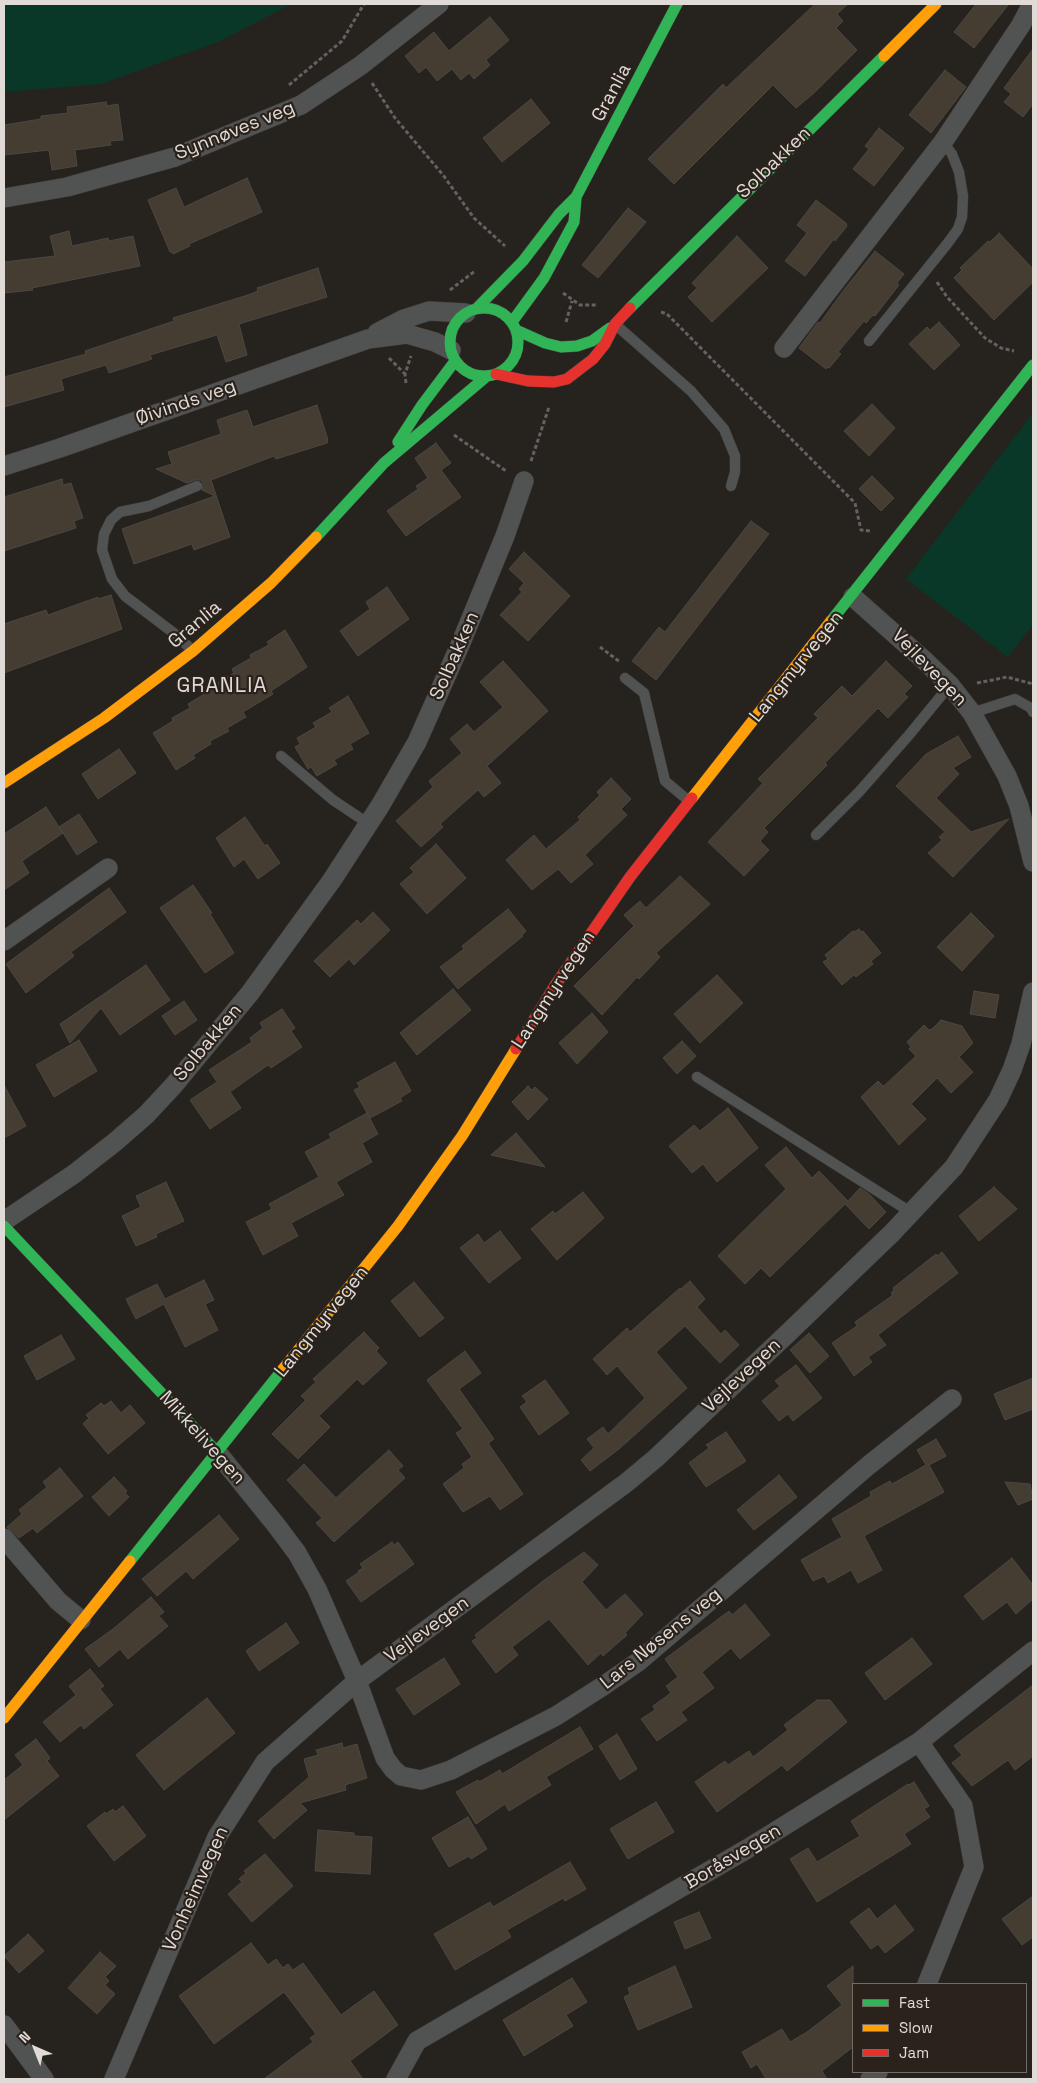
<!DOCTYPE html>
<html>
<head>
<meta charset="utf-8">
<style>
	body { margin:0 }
	#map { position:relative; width:1037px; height:2083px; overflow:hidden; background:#26221e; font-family:"Space Grotesk",sans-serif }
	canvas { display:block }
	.frame { position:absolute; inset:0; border:5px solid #e0dbd6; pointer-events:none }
	.legend { position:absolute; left:852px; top:1983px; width:175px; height:90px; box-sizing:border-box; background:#2a221b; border:1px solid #736c66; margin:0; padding:6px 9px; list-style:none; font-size:15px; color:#e0dbd6 }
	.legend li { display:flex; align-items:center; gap:10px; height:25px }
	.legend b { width:25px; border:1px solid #736c66 }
	.north { position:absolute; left:10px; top:2023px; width:50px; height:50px; -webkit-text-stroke:4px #2a221b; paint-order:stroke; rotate:316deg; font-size:14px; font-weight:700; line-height:20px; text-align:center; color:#e0dbd6 }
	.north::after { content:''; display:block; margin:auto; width:18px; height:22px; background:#e0dbd6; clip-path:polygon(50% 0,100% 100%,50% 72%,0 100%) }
</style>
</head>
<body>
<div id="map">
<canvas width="1037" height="2083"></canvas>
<div class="frame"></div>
<ul class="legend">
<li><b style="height:6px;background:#30b455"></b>Fast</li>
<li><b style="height:6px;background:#ff9f0a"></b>Slow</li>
<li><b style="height:6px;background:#e5322d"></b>Jam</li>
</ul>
<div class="north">N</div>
</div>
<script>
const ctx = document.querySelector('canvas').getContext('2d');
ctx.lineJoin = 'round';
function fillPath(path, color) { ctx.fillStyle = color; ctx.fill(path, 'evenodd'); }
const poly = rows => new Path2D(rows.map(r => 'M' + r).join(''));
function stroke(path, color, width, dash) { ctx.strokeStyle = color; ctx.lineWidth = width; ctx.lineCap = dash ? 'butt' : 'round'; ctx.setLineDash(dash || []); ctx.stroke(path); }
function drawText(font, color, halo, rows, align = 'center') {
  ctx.font = font + ' "Space Grotesk",sans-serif'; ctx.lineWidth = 4.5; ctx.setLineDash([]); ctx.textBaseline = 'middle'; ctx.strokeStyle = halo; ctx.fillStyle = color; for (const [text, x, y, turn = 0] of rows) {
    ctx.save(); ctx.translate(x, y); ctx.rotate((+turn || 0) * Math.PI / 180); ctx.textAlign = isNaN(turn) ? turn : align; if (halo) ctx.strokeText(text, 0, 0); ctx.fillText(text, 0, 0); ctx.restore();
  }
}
const green = poly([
	[4,4,292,4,218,42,101,84,4,92],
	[1033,413,1033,624,1008,657,906,579]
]);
const building = poly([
	[815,4,848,4,837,14,843,21,836,28,857,50,814,93,796,108,773,85,674,184,648,159,723,84,726,88,815,4],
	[976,4,1009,4,974,48,954,32,976,4],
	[490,17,509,40,486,60,490,65,474,79,469,73,461,80,452,69,437,81,426,67,419,73,405,56,434,32,449,51,490,17],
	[1033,49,1033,104,1023,117,1004,102,1011,94,1004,88,1033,49],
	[945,70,966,87,931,133,909,115,945,70],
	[531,99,550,123,502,162,483,138,531,99],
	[106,102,107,106,118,104,123,140,110,141,111,145,75,150,77,166,52,170,49,150,4,155,4,125,41,119,41,116,68,113,67,107,106,102],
	[879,128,904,148,874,186,853,169,869,149,865,146,879,128],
	[247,178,262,212,189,244,190,246,173,254,172,252,170,252,148,200,176,188,184,207,247,178],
	[816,200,846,223,847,226,835,241,834,239,805,276,785,261,807,233,797,225,816,200],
	[628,208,646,222,598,278,582,265,628,208],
	[69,231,72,246,108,238,109,241,133,236,140,266,32,288,33,290,4,293,4,262,55,256,50,236,69,231],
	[999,233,1033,269,1033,282,994,320,954,278,962,270,960,268,988,241,990,242,999,233],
	[737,236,768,268,712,322,688,297,697,288,692,283,737,236],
	[875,251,904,274,897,283,899,285,875,316,873,315,866,323,864,321,838,352,841,354,829,368,827,367,826,369,799,348,818,322,820,323,843,291,875,251],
	[318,268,327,297,239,324,247,355,226,362,217,335,150,355,152,359,109,373,106,365,61,379,64,390,4,407,4,377,86,354,85,351,174,321,173,318,248,295,258,291,257,288,318,268],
	[939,322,960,345,934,370,909,344,927,327,930,330,939,322],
	[872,404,895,428,869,456,844,431,872,404],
	[317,405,328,440,327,443,276,459,274,456,211,480,230,537,194,550,192,544,134,564,122,529,215,496,202,490,203,484,201,480,195,480,187,483,156,469,172,464,168,452,221,434,217,420,247,410,253,427,317,405],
	[436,443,451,463,441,470,461,497,406,536,387,511,418,489,416,486,428,478,415,458,436,443],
	[872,476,894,498,881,511,859,489,872,476],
	[62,479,63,485,71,483,83,518,74,521,76,528,4,551,4,497,62,479],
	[751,521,769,534,656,680,632,661,659,627,665,632,751,521],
	[524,552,570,596,528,641,500,615,522,592,519,589,524,583,509,569,524,552],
	[387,587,409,619,358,656,340,631,370,609,366,602,387,587],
	[111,595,122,629,4,673,4,624,46,610,48,615,98,597,98,599,111,595],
	[285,630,307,667,271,691,273,694,243,712,246,717,227,728,229,731,210,741,211,744,193,755,195,758,176,770,153,733,173,721,172,718,190,708,188,704,206,693,205,691,234,673,232,669,251,658,250,655,269,645,267,642,285,630],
	[503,661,548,711,487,766,501,783,484,797,478,790,440,824,443,827,421,847,396,821,433,787,429,781,462,753,450,739,467,724,474,732,503,707,480,682,503,661],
	[886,661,912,686,904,694,908,697,888,718,878,708,825,763,827,765,764,828,768,832,760,841,769,850,744,876,708,842,763,783,758,779,818,718,814,714,842,686,852,696,886,661],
	[348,696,369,733,350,744,353,749,334,760,337,764,317,776,311,767,308,769,295,747,300,744,297,738,316,727,313,723,332,712,329,708,348,696],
	[958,736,971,757,953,768,959,774,936,798,971,832,1009,819,953,877,928,853,942,840,939,837,945,832,896,786,926,754,958,736],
	[119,749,136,773,98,799,82,774,119,749],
	[611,778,631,799,621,809,627,815,585,855,593,864,571,883,558,869,532,890,506,860,534,835,546,849,580,820,578,817,600,795,597,792,611,778],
	[46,807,63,833,59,827,79,814,97,842,77,855,63,833,22,861,29,873,4,890,4,834,46,807],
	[245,817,265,846,267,844,280,863,258,879,244,859,234,867,216,838,245,817],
	[436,844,466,878,427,914,400,884,414,872,410,868,436,844],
	[680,876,710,904,656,953,660,957,639,979,637,977,602,1015,574,986,634,926,624,915,640,901,646,908,680,876],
	[193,885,212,913,210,914,234,953,205,973,160,908,193,885],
	[109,888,126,912,71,952,74,956,26,993,6,964,109,888],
	[508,909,526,931,522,935,523,936,458,989,440,967,464,949,462,946,508,909],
	[373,912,390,930,354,965,349,959,330,977,314,961,357,920,361,924,373,912],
	[971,913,994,936,962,971,937,947,971,913],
	[859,929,861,932,863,931,881,953,871,961,873,964,856,977,854,975,842,985,823,962,828,959,825,955,853,931,854,932,859,929],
	[146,965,170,1000,120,1035,101,1008,70,1043,60,1024,146,965],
	[717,975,743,1003,700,1043,674,1014,717,975],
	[453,989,471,1010,417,1055,400,1033,453,989],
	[974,991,999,995,995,1018,970,1014,974,991],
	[184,1001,197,1020,175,1035,162,1016,184,1001],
	[282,1009,295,1028,291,1031,302,1047,271,1068,268,1065,230,1092,241,1108,210,1129,190,1100,217,1082,209,1070,252,1042,250,1038,263,1028,260,1023,282,1009],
	[592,1013,608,1032,577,1064,559,1043,592,1013],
	[941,1020,962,1026,973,1043,959,1057,973,1072,951,1093,937,1078,911,1104,926,1119,899,1145,861,1097,878,1081,883,1086,885,1085,916,1056,909,1049,911,1047,907,1042,924,1025,929,1030,932,1029,941,1020],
	[79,1040,97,1071,54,1097,36,1065,79,1040],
	[682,1041,696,1056,677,1074,663,1058,682,1041],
	[395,1062,411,1091,400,1098,402,1101,370,1118,354,1090,360,1087,357,1083,395,1062],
	[4,1085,26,1126,4,1138,4,1085],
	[528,1086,532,1090,535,1087,548,1099,528,1120,512,1102,528,1086],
	[728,1108,758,1148,717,1182,703,1164,692,1173,669,1146,694,1125,700,1131,728,1108],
	[367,1113,378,1134,362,1143,372,1162,336,1182,344,1195,291,1223,298,1236,263,1255,246,1222,272,1209,269,1204,319,1177,305,1152,331,1138,329,1134,367,1113],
	[516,1133,545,1167,491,1155,516,1133],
	[786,1147,812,1178,819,1171,848,1201,860,1188,869,1194,886,1212,869,1229,845,1204,770,1277,761,1268,745,1284,718,1256,786,1189,765,1165,786,1147],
	[166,1182,184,1221,156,1234,157,1237,136,1246,122,1216,141,1207,136,1196,166,1182],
	[994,1187,1017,1209,979,1241,959,1216,994,1187],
	[583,1192,604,1218,557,1260,531,1229,553,1211,555,1214,583,1192],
	[500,1231,521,1258,489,1283,460,1248,478,1234,484,1243,500,1231],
	[942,1252,958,1273,878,1335,886,1345,868,1357,872,1362,854,1376,832,1343,857,1326,855,1322,893,1295,891,1293,894,1290,893,1288,936,1254,937,1256,942,1252],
	[204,1280,214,1300,205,1304,218,1330,185,1347,164,1304,136,1319,126,1299,157,1284,165,1299,204,1280],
	[690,1281,705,1299,697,1307,721,1334,725,1330,739,1345,720,1363,685,1326,656,1352,687,1388,619,1449,590,1471,581,1460,594,1448,587,1439,603,1427,608,1434,645,1398,617,1366,607,1375,593,1359,627,1328,630,1332,680,1288,681,1289,690,1281],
	[414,1282,444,1318,420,1337,391,1301,414,1282],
	[364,1332,379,1348,376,1351,387,1363,363,1385,357,1379,319,1416,330,1427,298,1459,272,1434,306,1400,301,1396,316,1382,313,1379,364,1332],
	[809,1333,829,1356,810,1373,790,1350,809,1333],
	[61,1335,75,1359,37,1380,24,1356,61,1335],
	[465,1351,481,1373,459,1389,494,1439,488,1443,523,1494,500,1510,490,1496,463,1512,443,1484,464,1468,462,1464,472,1457,456,1433,463,1429,427,1380,465,1351],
	[796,1365,822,1398,793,1421,788,1414,779,1421,762,1401,780,1386,775,1381,796,1365],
	[1033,1378,1033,1409,1005,1420,994,1394,1033,1378],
	[545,1380,569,1413,539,1435,520,1407,527,1402,522,1396,545,1380],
	[111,1401,121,1413,130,1405,145,1423,108,1454,83,1424,89,1418,86,1415,101,1403,104,1406,111,1401],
	[726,1432,746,1461,706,1487,689,1463,709,1448,706,1445,726,1432],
	[936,1439,946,1456,929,1465,944,1492,864,1536,882,1570,858,1583,851,1570,828,1583,824,1576,813,1581,801,1560,842,1537,832,1519,871,1496,870,1492,890,1481,892,1484,926,1465,917,1450,936,1439],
	[389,1450,403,1466,398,1470,405,1478,334,1542,316,1523,322,1518,287,1480,304,1464,336,1498,389,1450],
	[60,1468,83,1496,37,1533,33,1528,19,1538,7,1527,22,1514,19,1510,47,1487,43,1482,60,1468],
	[779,1475,797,1497,754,1530,737,1510,779,1475],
	[114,1477,127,1491,125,1493,129,1497,109,1516,92,1497,114,1477],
	[1005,1482,1030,1484,1033,1499,1018,1505,1005,1482],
	[219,1515,239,1539,193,1579,186,1571,157,1596,142,1579,219,1515],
	[392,1542,394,1545,398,1542,414,1564,361,1602,346,1581,359,1572,358,1571,363,1568,360,1564,392,1542],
	[584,1552,598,1565,582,1582,606,1610,625,1594,643,1614,625,1633,627,1635,603,1656,601,1653,588,1665,549,1619,512,1647,518,1655,496,1673,472,1641,477,1638,475,1635,543,1581,584,1552],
	[1012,1558,1033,1585,1033,1599,1016,1614,1007,1602,983,1620,964,1596,1012,1558],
	[151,1597,164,1612,159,1616,168,1626,128,1659,120,1649,99,1667,85,1649,113,1629,151,1597],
	[745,1604,770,1635,740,1659,731,1648,702,1672,714,1688,681,1712,687,1720,657,1741,641,1719,655,1710,653,1706,671,1693,666,1686,678,1677,665,1659,729,1611,732,1615,745,1604],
	[286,1623,299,1643,259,1671,246,1651,286,1623],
	[912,1638,932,1664,885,1700,865,1673,912,1638],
	[444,1658,460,1684,414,1715,396,1689,444,1658],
	[90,1669,104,1686,100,1689,113,1705,84,1729,81,1725,60,1742,43,1722,76,1695,69,1686,90,1669],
	[1033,1685,1033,1756,1015,1770,1008,1760,972,1786,952,1763,962,1755,954,1746,1033,1685],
	[207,1698,235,1733,164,1790,136,1755,207,1698],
	[817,1700,830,1700,847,1722,787,1771,782,1765,717,1812,695,1782,725,1761,728,1765,749,1751,753,1757,788,1730,784,1725,817,1700],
	[580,1727,593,1749,546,1777,551,1785,509,1811,505,1804,476,1824,456,1792,478,1780,479,1782,500,1770,502,1774,580,1727],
	[617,1734,637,1769,620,1780,599,1746,617,1734],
	[36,1739,50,1758,47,1761,59,1776,4,1820,4,1780,23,1765,15,1755,36,1739],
	[342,1743,343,1748,357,1744,367,1778,345,1785,346,1790,300,1803,307,1810,274,1839,258,1821,309,1777,304,1759,318,1755,316,1750,342,1743],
	[914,1782,929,1806,924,1809,930,1817,904,1834,911,1844,817,1902,790,1859,808,1848,817,1862,860,1836,851,1821,908,1784,909,1785,914,1782],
	[656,1802,674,1832,628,1859,610,1829,656,1802],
	[123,1806,146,1836,114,1861,87,1826,105,1812,106,1814,113,1809,115,1812,123,1806],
	[468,1817,487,1849,471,1859,469,1856,449,1867,432,1838,468,1817],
	[318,1830,354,1833,354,1836,372,1837,370,1874,315,1871,318,1830],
	[265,1854,293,1886,252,1922,228,1894,242,1882,239,1879,246,1873,244,1871,265,1854],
	[570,1862,586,1889,565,1901,563,1898,507,1930,511,1937,455,1970,434,1934,490,1902,493,1907,570,1862],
	[1033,1896,1033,1937,1022,1945,1002,1919,1033,1896],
	[895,1905,914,1930,885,1953,878,1944,871,1949,850,1922,869,1908,877,1919,895,1905],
	[699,1912,711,1938,685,1949,674,1922,699,1912],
	[28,1934,44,1951,19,1973,4,1956,28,1934],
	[251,1943,268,1965,276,1959,283,1968,288,1964,293,1970,303,1963,341,2015,374,1991,398,2025,350,2061,363,2079,264,2079,313,2042,310,2038,316,2034,284,1992,214,2044,179,1996,251,1943],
	[100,1952,116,1966,105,1977,109,1981,105,1985,115,1994,97,2014,68,1988,100,1952],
	[675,1966,692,2007,638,2030,624,1997,630,1994,628,1988,675,1966],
	[853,1966,853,2047,822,2071,827,2079,766,2079,757,2064,751,2068,742,2052,782,2029,790,2042,807,2032,842,2005,827,1986,853,1966],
	[572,1978,587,2002,566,2015,573,2026,524,2056,503,2020,572,1978]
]);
const path = poly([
	[372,83,395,118,443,175,474,218,505,246],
	[289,85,342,41,364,4],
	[937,282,947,297,985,338,1001,348,1014,351],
	[450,290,475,271],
	[563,293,580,305,598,305],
	[661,312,667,314,855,503,861,530,871,531],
	[566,322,572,301],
	[389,358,405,374],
	[406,383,405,374,411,356],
	[454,435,506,471],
	[531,461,549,407],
	[600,647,620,662],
	[977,683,1007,677,1033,684]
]);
const lane = poly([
	[616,325,691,391,724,429,735,456,735,472,731,486],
	[869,341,947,244,958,229,962,217,963,196,959,172,952,154,943,142],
	[193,651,175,634,125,596,112,579,102,550,104,534,111,520,120,512,149,506,197,486],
	[625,678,644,693,665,781,689,801],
	[972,713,1015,699,1031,708,1033,712],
	[281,756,333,800,369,824],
	[816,835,859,792,909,735,950,685],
	[697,1077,912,1213]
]);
const street = poly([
	[4,198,67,187,175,157,301,105,360,66,439,4],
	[377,333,404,319,429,311,466,313],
	[784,348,943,142,1021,25,1032,4],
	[4,466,60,448,368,339,407,334,435,342,451,350],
	[853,597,924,660,950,685,972,713,1007,776,1019,806,1033,862],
	[4,941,108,868],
	[4,1221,74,1174,115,1142,146,1115,174,1085,250,993,332,880,380,806,417,742,460,645,505,536,524,481],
	[217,1452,276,1525,297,1553,317,1589,357,1681,385,1758,393,1769,401,1776,421,1780,451,1770,556,1716,603,1686,638,1662,869,1465,952,1399],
	[4,1538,58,1601,81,1620],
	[919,1742,963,1806,974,1867,927,1984],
	[4,2025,44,2079],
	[114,2079,217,1837,265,1762,357,1681,626,1483,656,1458,787,1334,892,1233,954,1167,998,1100,1012,1070,1021,1044,1033,992],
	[396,2079,417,2041,747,1849,919,1742,1033,1651],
	[870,2079,878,2072]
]);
const fast = poly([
	'450 342a34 34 0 1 1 68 0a34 34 0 1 1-68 0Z',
	[630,308,884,56],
	[476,309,523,261,559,214,576,197,677,4],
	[512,322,544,278,574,222,576,198],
	[516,330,545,343,561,347,577,346,592,341,610,328],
	[398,442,422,405,455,361],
	[316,537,384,463,487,376],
	[831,621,1033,365],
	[4,1226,217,1452],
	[130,1561,283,1369]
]);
const slow = poly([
	[884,56,936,4],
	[4,783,104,718,193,651,271,583,316,537],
	[692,798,831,621],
	[283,1369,398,1226,462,1136,516,1049],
	[4,1718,130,1561]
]);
const jam = poly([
	[496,374,528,381,554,382,567,379,593,359,605,344,615,324,630,308],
	[516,1049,554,987,630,877,692,798]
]);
const streetNames = [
	["Granlia",612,93,-62],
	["Synnøves veg",235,131,-22],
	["Solbakken",774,163,-44],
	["Øivinds veg",186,403,-19],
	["Granlia",195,625,-40],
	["Solbakken",455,656,-66],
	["Langmyrvegen",797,667,-51],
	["Vejlevegen",929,668,46],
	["Langmyrvegen",554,990,-57],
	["Solbakken",208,1043,-50],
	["Langmyrvegen",322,1322,-51],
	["Vejlevegen",742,1376,-43],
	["Mikkelivegen",202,1438,48],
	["Vejlevegen",427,1630,-36],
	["Lars Nøsens veg",661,1639,-39],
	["Boråsvegen",733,1857,-31],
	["Vonheimvegen",196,1889,-66]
];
const quarterNames = [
	["GRANLIA",222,686]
];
fillPath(green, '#0a3828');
fillPath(building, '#453c32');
stroke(building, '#4b4844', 1);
stroke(lane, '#3f3c39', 11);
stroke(street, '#3f3c39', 20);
stroke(fast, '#3f3c39', 12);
stroke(slow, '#3f3c39', 12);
stroke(jam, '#3f3c39', 12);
stroke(path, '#626260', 3, [4, 2.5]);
stroke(lane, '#515252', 10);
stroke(street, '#515252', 19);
stroke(fast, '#30b455', 11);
stroke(slow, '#ff9f0a', 11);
stroke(jam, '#e5322d', 11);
drawText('19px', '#e0dbd6', '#2a221b', streetNames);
ctx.letterSpacing = '1px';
drawText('21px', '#e0dbd6', '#2a221b', quarterNames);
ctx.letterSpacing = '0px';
</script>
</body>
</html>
